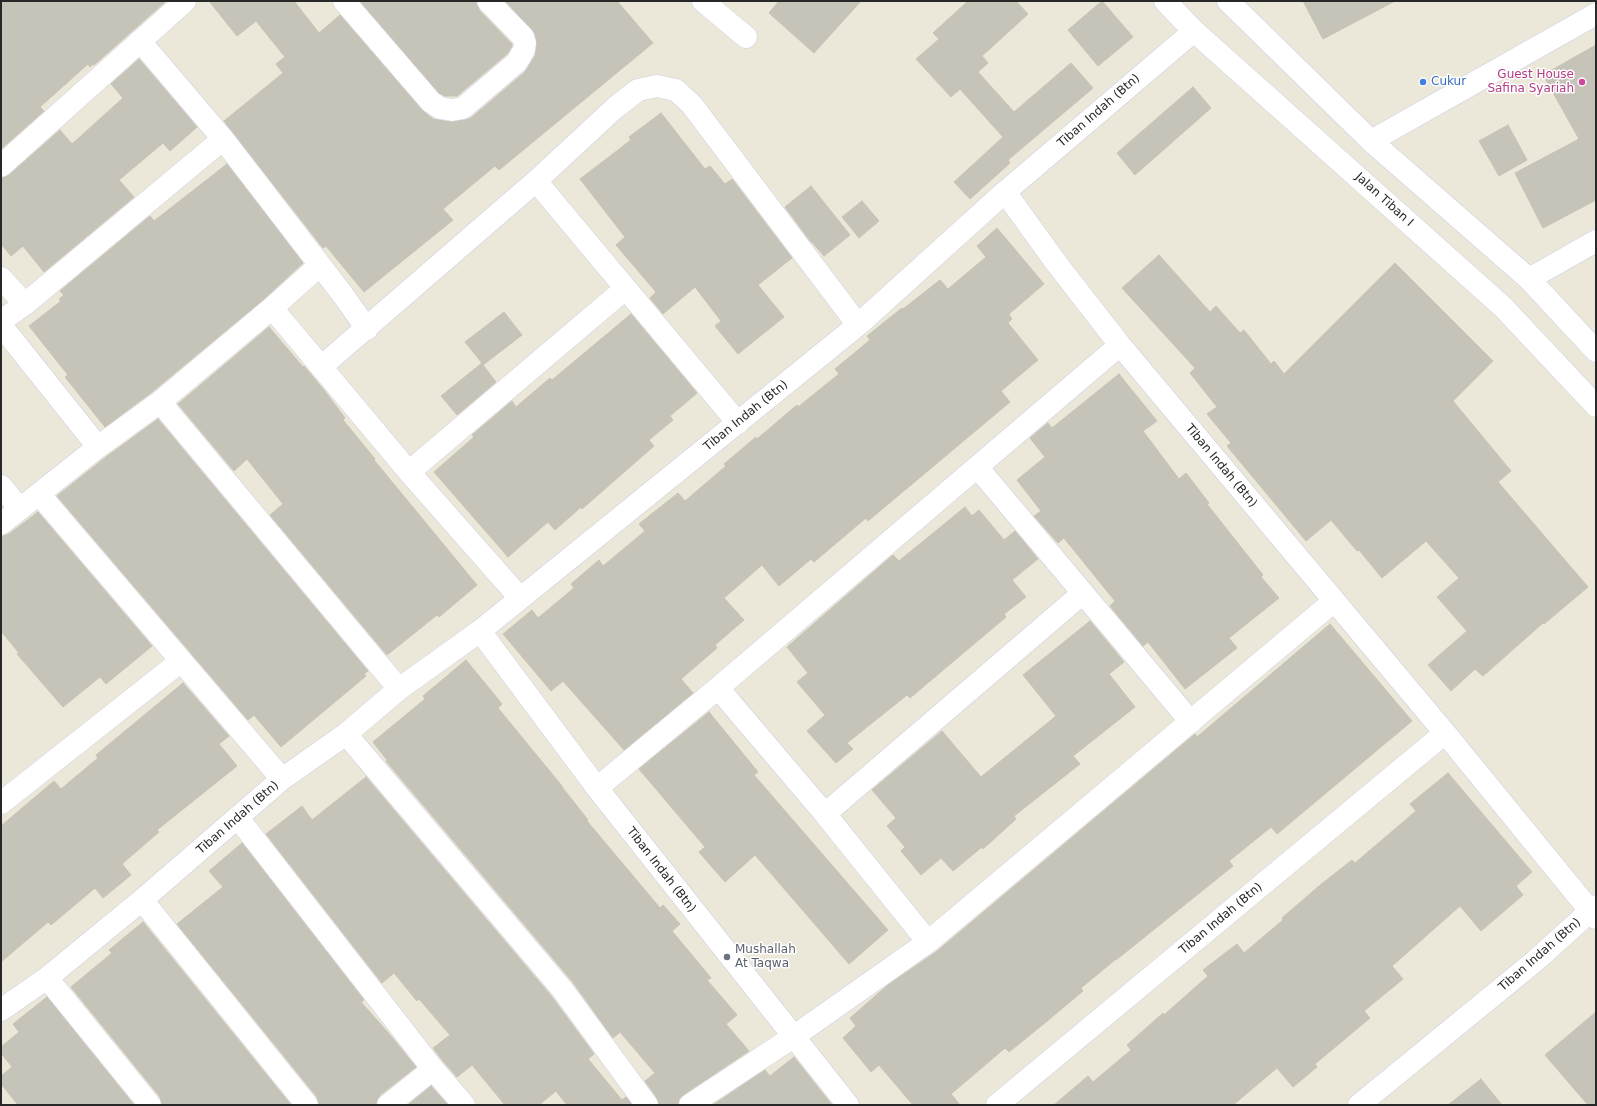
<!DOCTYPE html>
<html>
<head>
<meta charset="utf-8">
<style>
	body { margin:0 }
	#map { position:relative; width:1597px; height:1106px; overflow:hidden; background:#ebe7d9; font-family:"DejaVu Sans",sans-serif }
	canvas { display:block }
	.frame { position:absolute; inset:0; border:2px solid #282828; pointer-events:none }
</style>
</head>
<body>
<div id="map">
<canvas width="1597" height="1106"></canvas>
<div class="frame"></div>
</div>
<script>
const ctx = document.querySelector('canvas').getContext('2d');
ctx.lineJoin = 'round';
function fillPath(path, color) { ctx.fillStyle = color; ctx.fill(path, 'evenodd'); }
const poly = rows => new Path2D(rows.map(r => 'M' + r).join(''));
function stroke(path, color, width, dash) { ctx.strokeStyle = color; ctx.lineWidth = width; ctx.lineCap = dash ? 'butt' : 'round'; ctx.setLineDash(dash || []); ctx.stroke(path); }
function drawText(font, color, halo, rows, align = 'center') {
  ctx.font = font + ' "DejaVu Sans",sans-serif'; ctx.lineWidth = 3; ctx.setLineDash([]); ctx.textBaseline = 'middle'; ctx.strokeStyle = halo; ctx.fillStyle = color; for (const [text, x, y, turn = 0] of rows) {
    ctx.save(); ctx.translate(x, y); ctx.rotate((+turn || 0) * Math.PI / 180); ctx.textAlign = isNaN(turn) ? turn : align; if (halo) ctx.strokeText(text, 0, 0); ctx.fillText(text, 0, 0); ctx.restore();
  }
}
const building = poly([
	[1,1,166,1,94,65,93,64,90,67,88,64,40,107,44,111,1,149,1,1],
	[209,1,294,1,319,33,340,15,422,110,433,119,450,122,465,120,471,118,525,72,535,56,537,44,535,33,505,1,617,1,653,43,499,170,495,166,443,209,453,220,364,292,326,246,323,248,224,121,283,73,276,64,285,57,256,21,237,36,209,1],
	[360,1,476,1,479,10,512,44,512,46,507,54,457,96,445,96,439,93,360,1],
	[779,1,861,1,814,53,769,13,779,1],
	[968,1,1016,1,1028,14,982,56,988,63,978,72,1014,112,1071,63,1093,88,1008,160,1010,163,970,199,954,182,1003,137,960,89,951,97,916,59,939,39,933,33,968,1],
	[1102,1,1133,37,1098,66,1068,30,1102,1],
	[1303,1,1395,1,1323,39,1303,1],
	[1596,45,1596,200,1543,228,1515,173,1579,139,1543,75,1596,45],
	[139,59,197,127,170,151,163,143,119,180,134,197,44,272,23,246,11,256,1,244,1,178,9,175,60,130,72,144,123,98,111,84,139,59],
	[1193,87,1211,108,1135,175,1117,153,1193,87],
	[661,113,705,169,710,166,725,184,732,179,792,258,758,285,784,317,738,354,715,326,721,321,695,287,663,314,650,298,656,292,616,245,625,237,580,179,631,140,629,137,661,113],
	[1508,125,1527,160,1499,176,1479,141,1508,125],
	[227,164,303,263,264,299,152,392,105,427,65,377,68,375,29,326,61,301,59,299,64,295,60,291,150,216,154,221,227,164],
	[811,186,850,235,824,256,812,242,811,242,785,207,811,186],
	[862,201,879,221,859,238,842,217,862,201],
	[997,228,1044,284,1009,314,1012,319,1008,323,1038,360,1001,391,1010,402,868,521,866,518,814,562,811,559,779,586,762,565,724,598,744,620,715,645,717,648,681,679,693,693,624,750,563,681,551,691,503,634,532,610,538,618,574,588,571,584,599,560,603,566,645,531,639,524,678,493,685,501,726,466,724,464,756,437,757,439,797,405,798,407,839,374,835,369,870,340,867,336,902,308,903,309,940,280,948,289,986,257,977,246,997,228],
	[1159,255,1210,312,1216,306,1240,333,1244,330,1271,364,1274,361,1284,374,1395,263,1493,361,1453,401,1511,471,1498,482,1588,587,1544,624,1543,623,1483,676,1475,669,1451,691,1428,665,1467,631,1437,597,1459,578,1426,541,1382,578,1359,550,1357,551,1331,520,1306,541,1227,446,1231,443,1207,414,1217,407,1190,373,1195,368,1122,288,1159,255],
	[504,312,522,335,483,365,496,382,457,415,441,396,482,363,465,342,504,312],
	[631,314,697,393,670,416,673,420,649,440,654,446,582,509,581,507,555,530,548,522,508,557,434,472,474,437,472,435,512,401,516,407,550,378,552,380,631,314],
	[269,327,303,367,304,366,324,390,345,418,343,420,375,459,374,460,477,585,439,617,437,615,387,655,270,515,283,504,247,459,234,471,178,404,269,327],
	[1119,374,1157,421,1143,431,1179,479,1186,473,1209,503,1207,504,1263,575,1261,577,1279,598,1229,638,1237,648,1185,689,1148,642,1143,646,1110,606,1115,601,1064,538,1058,543,1034,516,1041,511,1017,480,1045,457,1030,438,1048,423,1052,428,1119,374],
	[158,419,368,671,364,674,366,676,281,747,254,715,248,720,57,496,106,457,158,419],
	[965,507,972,516,979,510,1004,540,1015,531,1038,559,1012,580,1026,597,1004,614,1006,617,910,698,907,695,847,743,853,749,836,763,807,731,825,715,797,682,808,673,787,647,893,555,899,561,965,507],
	[38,512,152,646,106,684,100,677,63,707,17,654,19,653,1,631,1,537,9,534,38,512],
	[1090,621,1124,662,1109,674,1135,707,1073,756,1080,764,1014,816,1016,819,983,849,982,847,953,871,941,858,921,875,901,851,905,847,887,826,896,818,872,790,942,731,981,777,1056,716,1023,675,1090,621],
	[1330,624,1412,721,1277,834,1271,827,1229,861,1233,866,1116,960,1116,959,1081,988,1083,991,1046,1022,1009,1052,1005,1048,951,1094,960,1105,913,1105,879,1065,871,1072,843,1038,856,1026,850,1018,888,985,936,952,1195,734,1197,737,1330,624],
	[466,660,502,704,498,708,562,786,562,787,588,820,587,821,660,908,663,905,680,924,672,931,711,978,707,980,737,1015,726,1024,749,1051,683,1095,679,1099,678,1105,659,1105,657,1098,645,1081,655,1073,620,1032,613,1038,572,981,386,761,387,760,373,742,425,699,423,696,466,660],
	[183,683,229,736,219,744,237,766,157,830,159,832,122,864,131,875,103,898,95,888,51,925,48,922,1,962,1,826,54,781,61,789,98,758,96,755,183,683],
	[709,712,758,772,754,775,888,930,849,964,755,855,725,882,699,852,705,847,639,769,709,712],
	[1448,773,1532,872,1516,886,1523,895,1481,931,1460,906,1392,966,1403,979,1364,1011,1370,1018,1315,1064,1317,1067,1293,1087,1277,1068,1233,1105,1054,1105,1088,1076,1093,1082,1131,1050,1127,1045,1163,1013,1164,1015,1208,976,1203,970,1237,944,1244,953,1283,920,1282,918,1319,886,1352,860,1355,863,1416,811,1410,804,1448,773],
	[366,777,552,997,594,1054,588,1059,622,1100,626,1097,632,1105,567,1105,556,1091,539,1105,505,1105,472,1065,457,1077,443,1061,433,1048,450,1035,419,999,417,1001,394,973,382,983,266,834,302,806,312,820,366,777],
	[242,843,364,1000,361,1002,391,1036,416,1067,380,1095,377,1100,376,1105,319,1105,317,1097,177,924,223,887,209,871,242,843],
	[143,922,291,1105,162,1105,160,1097,71,987,112,953,109,950,143,922],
	[47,997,134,1105,18,1105,1,1084,1,1076,12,1067,1,1053,1,1047,19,1032,13,1024,47,997],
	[1596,1012,1596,1105,1588,1105,1545,1055,1596,1012],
	[794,1057,832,1105,713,1105,765,1070,770,1076,794,1057],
	[1481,1079,1502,1105,1448,1105,1481,1079],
	[431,1086,448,1105,408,1105,431,1086]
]);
const minor = poly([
	[344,1,431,102,440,108,452,110,463,108,517,62,524,50,525,43,523,37,488,1],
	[703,1,746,37],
	[140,41,223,139,343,295,367,329],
	[1371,141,1596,14],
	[1,166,185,1],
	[536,181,738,423],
	[1005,192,1057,264,1120,345,1445,733,1596,918],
	[1,278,25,304],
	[1529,279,1596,241],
	[272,308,409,472,520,598],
	[1,321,25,304,223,139],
	[1,325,98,447],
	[321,367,536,181,616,107,638,90,657,86,676,90,692,105,858,325],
	[160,402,399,689],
	[978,468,1191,722],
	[409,472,625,289],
	[1,486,20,509],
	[39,494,282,779],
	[1,524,98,447,160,402,272,308,320,265],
	[480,631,597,788,848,1105],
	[718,688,825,814,928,942],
	[346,734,562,989,647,1105],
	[597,788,718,688,1120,345],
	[1,803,181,661],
	[825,814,1083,593],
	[238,818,433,1069,464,1105],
	[142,900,307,1105],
	[47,978,150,1105],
	[1,1010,47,978,142,900,282,779,346,734,399,689,480,631,858,325,1005,192,1194,31],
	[388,1105,433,1069],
	[690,1105,793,1037,928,942,1334,601],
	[997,1105,1445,733],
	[1359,1105,1535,961,1596,906]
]);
const tertiary = poly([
	[1165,1,1194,31,1503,307,1596,406],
	[1228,1,1371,141,1529,279,1596,351]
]);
const markers = [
	[1423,82,4,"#3f7fe0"],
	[1582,82,4,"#d1479c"],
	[727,957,4,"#6b7280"]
];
const hotelNames = [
	["Guest House",1574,75],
	["Safina Syariah",1574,89]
];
const shopNames = [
	["Cukur",1431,82]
];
const streetNames = [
	["Tiban Indah (Btn)",1099,111,-41],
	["Jalan Tiban I",1384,200,42],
	["Tiban Indah (Btn)",746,416,-39],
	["Tiban Indah (Btn)",1221,466,50],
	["Tiban Indah (Btn)",238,818,-41],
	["Tiban Indah (Btn)",661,870,52],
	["Tiban Indah (Btn)",1221,919,-40],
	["Tiban Indah (Btn)",1540,955,-41]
];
const worshipNames = [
	["Mushallah",735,950],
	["At Taqwa",735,964]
];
fillPath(building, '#c6c3b9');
stroke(building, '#c6c3b3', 1);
stroke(minor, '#cfcfe2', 23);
stroke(tertiary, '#cfcfe2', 23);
stroke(minor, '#fff', 22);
stroke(tertiary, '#fff', 22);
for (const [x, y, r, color] of markers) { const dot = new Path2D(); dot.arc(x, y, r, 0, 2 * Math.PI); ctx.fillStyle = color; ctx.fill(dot); stroke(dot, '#fff', 1.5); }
drawText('12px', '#b23c85', '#fff', hotelNames, 'right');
drawText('12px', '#366cbe', '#fff', shopNames, 'left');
drawText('12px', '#282828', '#fff', streetNames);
drawText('12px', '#5b616d', '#fff', worshipNames, 'left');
</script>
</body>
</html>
